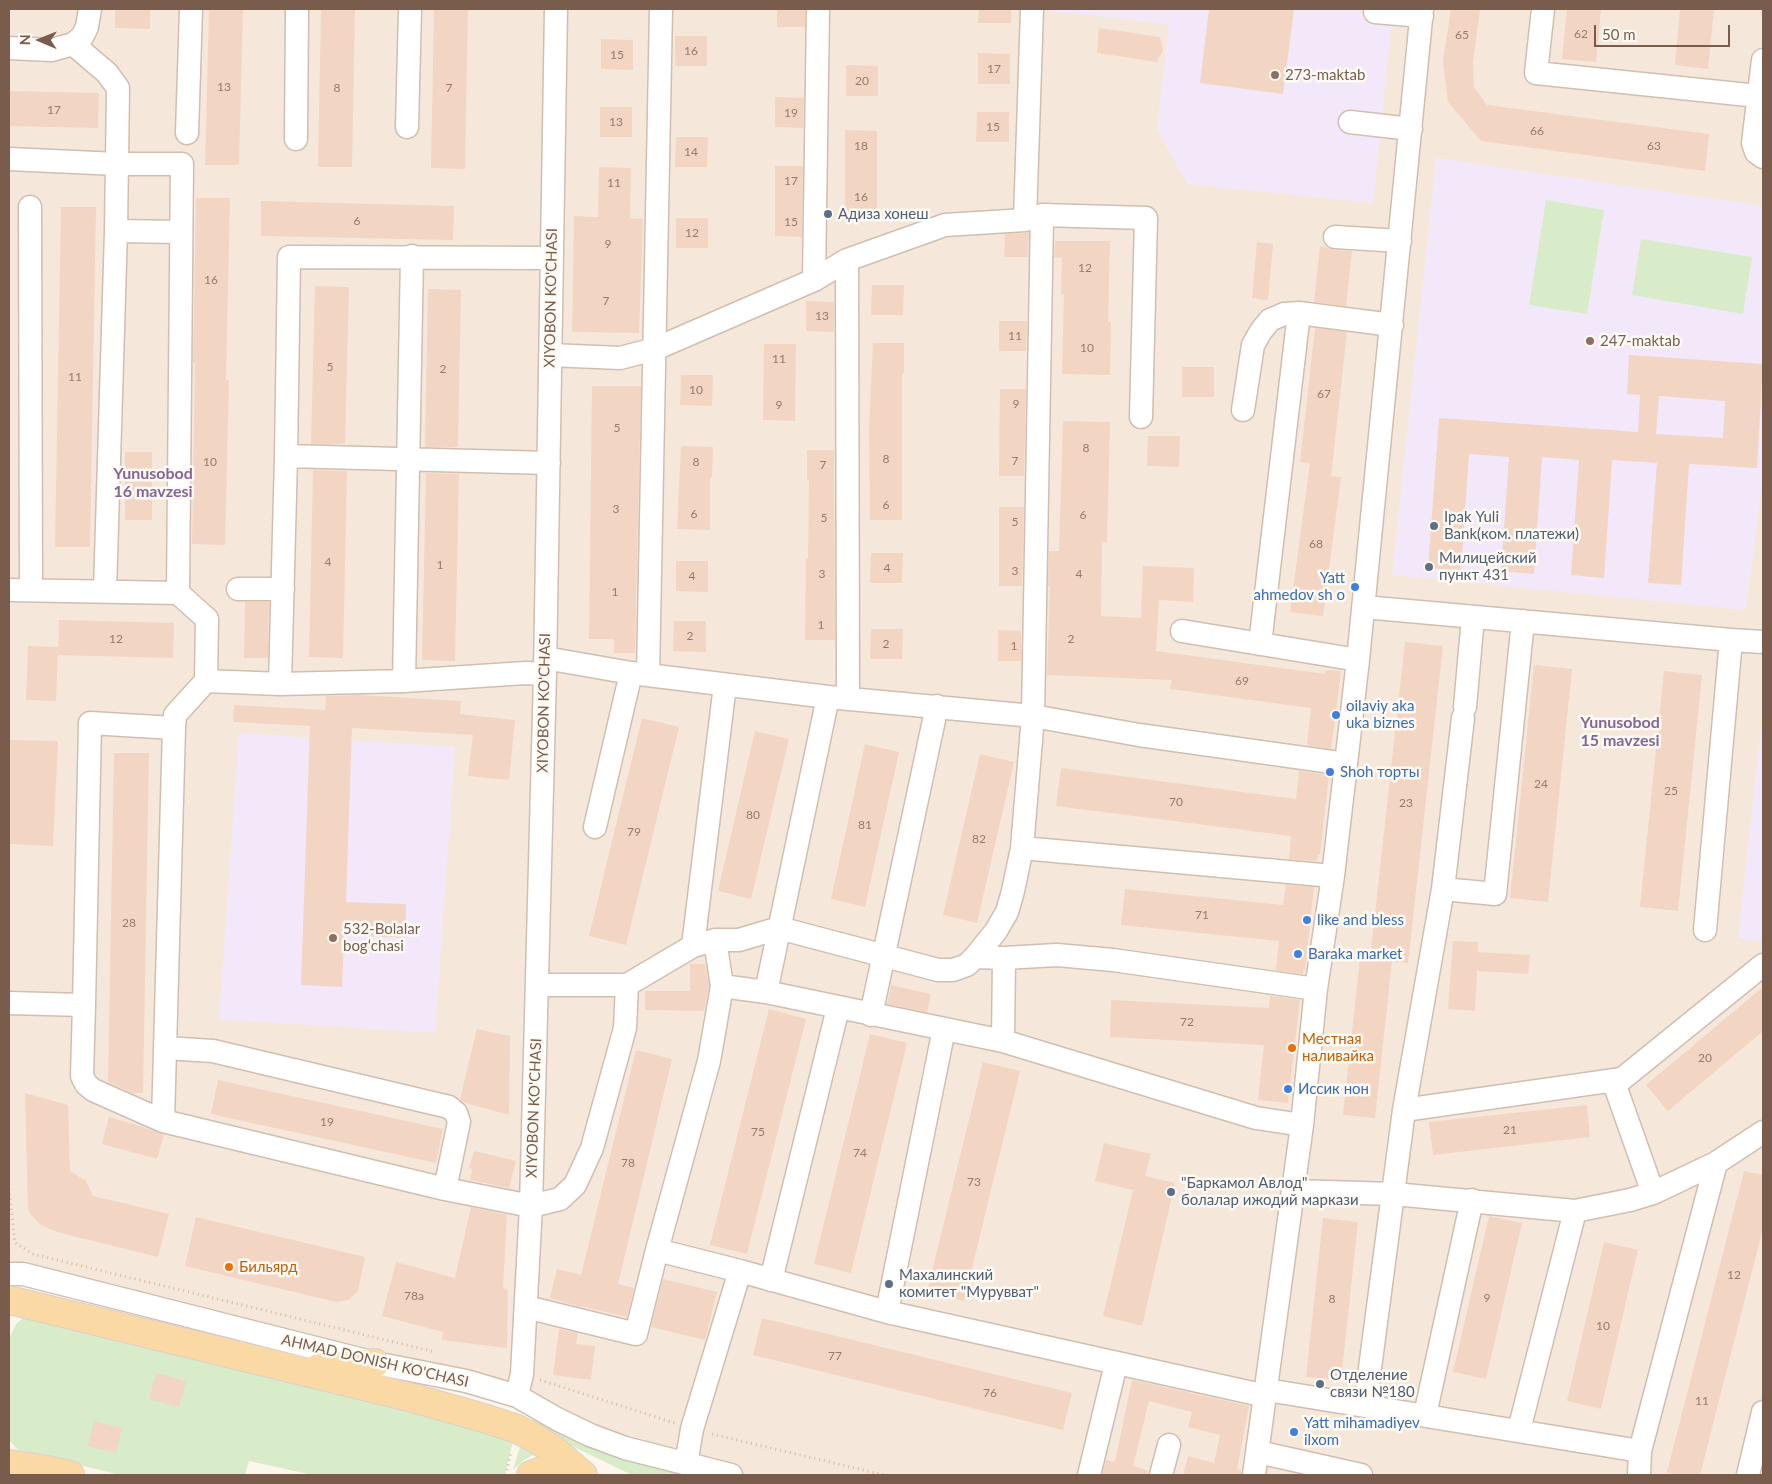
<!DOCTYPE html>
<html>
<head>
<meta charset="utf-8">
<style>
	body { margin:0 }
	#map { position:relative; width:1772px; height:1484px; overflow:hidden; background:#fdf6ec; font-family:Lato,sans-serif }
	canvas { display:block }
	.frame { position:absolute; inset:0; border:10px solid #7a5c4d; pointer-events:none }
	.north { position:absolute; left:15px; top:15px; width:50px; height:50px; -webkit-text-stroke:4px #fffaf3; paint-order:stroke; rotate:271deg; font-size:14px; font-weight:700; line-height:20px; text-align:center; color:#7a5c4d }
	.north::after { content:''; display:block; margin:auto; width:18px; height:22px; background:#7a5c4d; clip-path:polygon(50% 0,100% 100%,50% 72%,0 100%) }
	.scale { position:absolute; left:1594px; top:25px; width:136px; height:22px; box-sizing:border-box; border:2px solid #7a5c4d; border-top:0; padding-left:6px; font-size:15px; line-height:18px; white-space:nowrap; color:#7a5c4d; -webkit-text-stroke:4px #fffaf3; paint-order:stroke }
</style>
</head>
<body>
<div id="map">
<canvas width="1772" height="1484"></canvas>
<div class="frame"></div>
<div class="north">N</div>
<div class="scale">50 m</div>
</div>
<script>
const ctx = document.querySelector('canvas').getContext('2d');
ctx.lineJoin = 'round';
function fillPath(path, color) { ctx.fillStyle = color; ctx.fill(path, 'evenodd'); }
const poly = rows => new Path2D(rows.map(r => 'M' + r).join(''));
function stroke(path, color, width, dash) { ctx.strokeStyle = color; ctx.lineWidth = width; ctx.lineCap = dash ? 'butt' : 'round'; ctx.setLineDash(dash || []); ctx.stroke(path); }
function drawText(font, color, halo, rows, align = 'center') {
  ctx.font = font + ' Lato,sans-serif'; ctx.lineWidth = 5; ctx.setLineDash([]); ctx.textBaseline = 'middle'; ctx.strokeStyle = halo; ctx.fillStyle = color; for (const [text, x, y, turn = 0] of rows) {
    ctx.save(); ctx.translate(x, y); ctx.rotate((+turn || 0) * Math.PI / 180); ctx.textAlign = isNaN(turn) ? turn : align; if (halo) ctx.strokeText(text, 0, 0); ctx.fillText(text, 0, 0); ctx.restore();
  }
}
const residential = poly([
	[9,9,1763,9,1763,1475,731,1475,533,1404,9,1274]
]);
const education = poly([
	[1048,9,1393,9,1373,203,1187,184,1157,129,1169,24,1048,11],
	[1436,158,1763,206,1763,475,1746,610,1392,575],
	[1763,708,1763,941,1738,938],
	[239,733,455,747,435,1033,219,1019]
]);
const green = poly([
	[1546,200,1604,210,1587,314,1529,305],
	[1641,239,1752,257,1743,314,1632,295],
	[31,1315,474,1422,513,1441,505,1475,313,1475,249,1461,245,1475,120,1475,18,1450,9,1440,9,1339,16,1324,23,1318],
	[535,1418,621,1458,684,1475,632,1475,574,1447,531,1424],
	[521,1443,539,1452,524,1460,513,1470]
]);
const building = poly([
	[115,9,150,9,150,29,115,28],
	[209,9,243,9,239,165,205,165],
	[321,9,355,9,352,167,318,167],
	[434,9,468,9,465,169,431,168],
	[777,9,805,9,805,27,777,27],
	[979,9,1011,9,1011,23,978,23],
	[1209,9,1294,9,1283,94,1200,83],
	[1451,9,1480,9,1473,63,1474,87,1487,105,1709,134,1705,171,1481,141,1448,102,1443,61],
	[1567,9,1601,9,1596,62,1562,59],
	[1680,9,1714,9,1708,69,1675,65],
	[1099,28,1160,37,1163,50,1157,62,1097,53],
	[675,36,707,36,707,66,675,66],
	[601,39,633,40,633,70,601,69],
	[978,53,1010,54,1010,84,978,84],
	[846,65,878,66,878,96,846,96],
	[9,91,99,93,98,128,9,126],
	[775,97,804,98,803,128,775,127],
	[600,107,632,107,632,137,600,137],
	[977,112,1009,112,1009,142,976,142],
	[845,130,877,131,877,212,845,212],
	[676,137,708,137,707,167,675,167],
	[775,166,803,166,802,237,775,236],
	[599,167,631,168,630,218,643,219,639,333,572,332,574,216,598,217],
	[196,198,230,198,226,380,229,380,225,545,192,544,195,363,193,363],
	[261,201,454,206,453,240,261,236],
	[61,207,96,207,90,547,55,547],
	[676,218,708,218,708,248,676,248],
	[1029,233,1028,257,1004,257,1005,234],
	[1055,241,1110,241,1108,322,1111,322,1110,375,1062,374,1064,294,1061,294,1062,258,1054,257],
	[1257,242,1273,244,1268,300,1252,298],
	[1320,246,1334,250,1352,251,1346,306,1314,302],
	[872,285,904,285,903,315,871,315],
	[315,286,349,287,345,444,311,444],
	[428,289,461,290,458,447,425,447],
	[806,301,834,302,834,332,806,331],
	[999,321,1027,321,1026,351,999,351],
	[1315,328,1347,332,1331,476,1341,477,1323,616,1290,612,1310,463,1300,462],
	[873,343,904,343,904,373,902,373,902,520,870,520,869,427],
	[764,344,796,344,795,421,763,420],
	[1629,355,1763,364,1757,468,1689,464,1681,585,1648,583,1657,463,1612,460,1604,578,1571,575,1579,460,1542,457,1534,574,1501,571,1509,457,1469,454,1461,570,1428,568,1439,418,1638,432,1640,395,1627,394],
	[1659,396,1725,401,1723,438,1656,434],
	[1182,367,1214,367,1214,397,1182,397],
	[681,375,713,375,712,406,680,405],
	[592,386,641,386,635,653,614,653,614,639,589,639],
	[1000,389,1026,389,1024,476,999,476],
	[1063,421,1110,422,1107,542,1102,542,1101,616,1141,618,1143,566,1194,568,1193,602,1159,600,1156,651,1325,674,1326,670,1341,671,1331,749,1307,745,1311,708,1170,689,1172,680,1047,675,1050,586,1048,586,1049,551,1059,551],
	[1148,436,1180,436,1179,467,1147,466],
	[681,446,713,447,712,477,710,477,710,530,677,529],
	[807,450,834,450,835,640,805,640,806,559,808,559,809,480,807,480],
	[125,452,152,452,152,520,125,520],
	[313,470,347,471,343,658,309,657],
	[426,473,459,474,455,661,422,660],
	[999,507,1024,507,1022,586,999,586],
	[871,553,903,553,902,583,870,583],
	[676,561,708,561,708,592,676,591],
	[245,602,269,602,268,658,244,658],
	[59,620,174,623,173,658,58,655],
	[674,621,706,621,706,652,673,651],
	[871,629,903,629,902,659,870,659],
	[998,630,1021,631,1021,661,998,661],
	[1405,642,1443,646,1408,963,1392,961,1375,1118,1343,1115,1360,958,1370,959],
	[28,646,58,647,56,701,26,700],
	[1534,665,1572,669,1548,902,1510,898],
	[1664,671,1702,675,1678,911,1640,907],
	[358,695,461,701,460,714,515,720,509,780,468,776,473,735,352,728,346,902,406,904,405,938,344,935,342,987,301,985,310,726,233,722,234,705,325,710,326,696],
	[642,718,679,727,626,945,589,936],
	[755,731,789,739,751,899,718,891],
	[9,740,58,741,53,846,9,844],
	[865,744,899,752,865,907,831,899],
	[114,753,149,753,143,1093,132,1093,108,1082],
	[980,754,1014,762,977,923,943,915],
	[1061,768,1296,799,1299,771,1329,775,1320,855,1318,855,1317,861,1289,859,1291,836,1056,806],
	[1286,885,1314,887,1305,971,1303,970,1303,974,1276,970,1279,941,1121,925,1125,889,1283,905],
	[1453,941,1478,942,1478,952,1530,955,1528,974,1477,971,1475,1011,1448,1009],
	[690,964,705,964,709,986,704,1011,645,1010,645,991,690,991],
	[891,985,931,994,927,1012,887,1004],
	[1763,987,1763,1031,1668,1111,1646,1085],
	[1270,996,1300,1000,1288,1103,1258,1100,1264,1045,1110,1037,1111,1000,1269,1008],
	[769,1009,806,1019,747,1254,710,1245],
	[477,1029,510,1036,509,1115,465,1103,460,1099],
	[870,1034,907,1043,851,1273,814,1264],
	[636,1050,672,1059,618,1284,634,1288,627,1317,581,1306,581,1307,550,1298,557,1269,581,1275],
	[983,1062,1020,1071,964,1301,927,1292],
	[218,1080,443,1129,436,1163,211,1114],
	[25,1093,68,1105,70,1171,86,1181,93,1196,169,1214,158,1257,57,1232,41,1225,31,1215,28,1209],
	[1587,1105,1590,1137,1433,1155,1429,1122],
	[109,1117,143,1127,164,1135,157,1159,102,1144],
	[1104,1143,1151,1154,1145,1176,1175,1183,1142,1326,1103,1316,1133,1190,1095,1181],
	[474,1151,516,1161,509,1188,470,1180,472,1169,469,1168],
	[1744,1171,1763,1175,1763,1228,1700,1475,1678,1475,1667,1472],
	[471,1207,507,1215,503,1288,508,1289,507,1348,442,1340,443,1332,382,1316,396,1262,455,1278],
	[1489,1216,1522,1223,1486,1379,1453,1372],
	[196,1217,365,1257,358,1291,349,1300,336,1302,185,1266],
	[1323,1218,1358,1222,1341,1380,1306,1377],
	[1604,1242,1638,1250,1601,1409,1567,1401],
	[663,1279,717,1292,705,1340,651,1327],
	[762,1318,1072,1393,1063,1430,753,1355],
	[559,1329,578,1333,576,1344,595,1346,591,1380,553,1375],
	[156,1373,186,1381,179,1407,149,1399],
	[1132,1380,1249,1406,1237,1469,1241,1470,1241,1475,1183,1475,1188,1456,1214,1463,1220,1435,1188,1427,1192,1412,1149,1401,1133,1466,1147,1470,1147,1475,1102,1475,1106,1460,1115,1462],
	[94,1421,122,1428,116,1453,88,1446]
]);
const path = poly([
	[9,1189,15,1243,33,1254,435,1352],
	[540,1380,675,1423],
	[712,1434,884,1475],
	[506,1475,511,1452]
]);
const minor = poly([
	[1543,9,1536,73,1758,96],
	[1375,12,1422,16],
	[73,44,107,73,118,88,116,231],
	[9,48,52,50,73,44,82,37,87,27,90,9],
	[1763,60,1753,143,1756,152,1763,157],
	[1350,122,1411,129],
	[407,127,410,9],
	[187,133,191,9],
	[296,139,297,9],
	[9,159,117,164,182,164,178,593],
	[30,207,31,590],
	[1025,220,1032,9],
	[1335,237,1400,241],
	[847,260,848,699],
	[814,280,818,9],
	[550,355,620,358,655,349,814,280,847,260,945,225,1025,220,1042,215,1146,218,1141,417],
	[1243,410,1253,345,1261,331,1270,320,1284,314,1299,313,1392,325],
	[549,463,286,456,289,257,551,258],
	[238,589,283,589],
	[9,590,178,593,207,619,206,681,175,715,174,728,163,1121,445,1189,531,1206,560,1199,575,1185,592,1148,625,1028,627,985],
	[105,591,116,231,181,232],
	[1364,607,1731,640,1763,642],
	[1182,631,1358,660],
	[1260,644,1299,313],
	[545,658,631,673,828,697,1033,716,1139,735,1346,764],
	[648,675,661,9],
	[206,681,280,684,404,681,525,673,545,674],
	[404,681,412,256],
	[280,684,286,456],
	[1465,707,1473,617],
	[595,827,631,673],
	[1022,848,1333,876],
	[1443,889,1463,718],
	[1705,930,1731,640],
	[715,940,739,940,779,928,938,970,953,970,967,965,975,957,996,931,1007,912,1013,891,1022,848,1033,716,1042,215],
	[693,946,725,685],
	[975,957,1004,958,1057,955,1113,960,1316,989],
	[537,985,627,985,693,946,715,940,722,986,766,992,1003,1041,1256,1118,1302,1125],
	[766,992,828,697],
	[9,1003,84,1005,90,723,174,728],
	[84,1005,82,1076,86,1084,93,1090,163,1121],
	[871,1015,937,706],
	[1003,1041,1004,958],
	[166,1048,213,1051,449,1107,456,1113,459,1122,445,1189],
	[1613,1080,1653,1193],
	[1404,1110,1443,889,1495,894,1523,621],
	[1293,1191,1394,1194,1575,1211,1630,1200,1653,1193,1716,1163,1763,1132],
	[657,1250,709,1061,722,986],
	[9,1274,23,1274,375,1363,466,1381,517,1396,557,1419,590,1435,625,1448,731,1475],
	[771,1280,838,1008],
	[526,1307,636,1334,657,1250,740,1271,887,1312,1266,1396],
	[887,1312,944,1029],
	[1267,1390,1640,1451,1639,1475],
	[517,1396,522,1374,531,1206,545,674,556,9],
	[1365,1406,1404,1110,1622,1079,1763,965],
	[1425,1415,1472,1200],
	[1519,1430,1575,1211],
	[1640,1451,1716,1163],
	[1258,1452,1361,1475],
	[686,1464,692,1429,740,1271],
	[1089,1475,1116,1364],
	[1161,1475,1169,1445],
	[1254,1475,1302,1125,1316,989,1333,876,1358,660,1422,9],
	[1748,1475,1763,1412]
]);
const major = poly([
	[9,1300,413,1398,487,1419,517,1429,538,1440,554,1450,583,1475],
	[319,1368,375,1363],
	[9,1464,47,1470,70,1475],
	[531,1475,545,1470,555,1470,582,1475]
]);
const markers = [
	[1275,75,5,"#8d6e63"],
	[828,214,5,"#5c6f8a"],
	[1590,341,5,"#8d6e63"],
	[1434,526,5,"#5c6f8a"],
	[1429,567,5,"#5c6f8a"],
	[1355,587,5,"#3f7fe0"],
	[1336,715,5,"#3f7fe0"],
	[1330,772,5,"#3f7fe0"],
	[1307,920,5,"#3f7fe0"],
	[333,938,5,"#8d6e63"],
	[1298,954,5,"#3f7fe0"],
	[1292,1048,5,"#e8710a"],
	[1288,1089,5,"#3f7fe0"],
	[1171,1192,5,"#5c6f8a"],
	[229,1267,5,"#e8710a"],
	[889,1284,5,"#5c6f8a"],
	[1320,1384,5,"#5c6f8a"],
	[1294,1432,5,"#3f7fe0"]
];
const numberNames = [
	["62",1581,34],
	["65",1462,35],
	["16",691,51],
	["15",617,55],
	["17",994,69],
	["20",862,81],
	["13",224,87],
	["8",337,88],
	["7",449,88],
	["17",54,110],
	["19",791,113],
	["13",616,122],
	["15",993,127],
	["66",1537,131],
	["18",861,146],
	["63",1654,146],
	["14",691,152],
	["17",791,181],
	["11",614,183],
	["16",861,197],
	["6",357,221],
	["15",791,222],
	["12",692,233],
	["9",608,244],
	["12",1085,268],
	["16",211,280],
	["7",606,301],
	["13",822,316],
	["11",1015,336],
	["10",1087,348],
	["11",779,359],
	["5",330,367],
	["2",443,369],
	["11",75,377],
	["10",696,390],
	["67",1324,394],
	["9",1016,404],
	["9",779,405],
	["5",617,428],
	["8",1086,448],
	["8",886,459],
	["7",1015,461],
	["10",210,462],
	["8",696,462],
	["7",823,465],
	["6",886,505],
	["3",616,509],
	["6",694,514],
	["6",1083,515],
	["5",824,518],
	["5",1015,522],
	["68",1316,544],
	["4",328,562],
	["1",440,565],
	["4",887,568],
	["3",1015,571],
	["3",822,574],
	["4",1079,574],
	["4",692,576],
	["1",615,592],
	["1",821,625],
	["2",690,636],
	["12",116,639],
	["2",1071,639],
	["2",886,644],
	["1",1014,646],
	["69",1242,681],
	["24",1541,784],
	["25",1671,791],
	["70",1176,802],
	["23",1406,803],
	["80",753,815],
	["81",865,825],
	["79",634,832],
	["82",979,839],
	["71",1202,915],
	["28",129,923],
	["72",1187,1022],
	["20",1705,1058],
	["19",327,1122],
	["21",1510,1130],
	["75",758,1132],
	["74",860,1153],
	["78",628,1163],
	["73",974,1182],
	["12",1734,1275],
	["78a",414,1296],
	["9",1487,1298],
	["8",1332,1299],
	["10",1603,1326],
	["77",835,1356],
	["76",990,1393],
	["11",1702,1401]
];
const educationNames = [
	["273-maktab",1285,75],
	["247-maktab",1600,341],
	["532-Bolalar",343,929],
	["bogʻchasi",343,946]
];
const serviceNames = [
	["Адиза хонеш",838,214],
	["Ipak Yuli",1444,517],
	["Bank(ком. платежи)",1444,534],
	["Милицейский",1439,558],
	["пункт 431",1439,575],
	["\"Баркамол Авлод\"",1181,1183],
	["болалар ижодий маркази",1181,1200],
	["Махалинский",899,1275],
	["комитет \"Мурувват\"",899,1292],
	["Отделение",1330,1375],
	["связи №180",1330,1392]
];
const streetNames = [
	["XIYOBON KO'CHASI",551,298,-89],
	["XIYOBON KO'CHASI",544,703,-89],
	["XIYOBON KO'CHASI",534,1108,-88],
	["AHMAD DONISH KO'CHASI",375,1361,13]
];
const shopNames = [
	["Yatt",1345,578,"right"],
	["ahmedov sh o",1345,595,"right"],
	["oilaviy aka",1346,706],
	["uka biznes",1346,723],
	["Shoh торты",1340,772],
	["like and bless",1317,920],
	["Baraka market",1308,954],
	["Иссик нон",1298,1089],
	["Yatt mihamadiyev",1304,1423],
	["ilxom",1304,1440]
];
const foodNames = [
	["Местная",1302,1039],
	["наливайка",1302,1056],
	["Бильярд",239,1267]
];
const neighbourhoodNames = [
	["Yunusobod",153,474],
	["16 mavzesi",153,492],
	["Yunusobod",1620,723],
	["15 mavzesi",1620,741]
];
fillPath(residential, '#f5e8da');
fillPath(education, '#f3e8fa');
fillPath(green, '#d8ecc9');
fillPath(building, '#f3d5c3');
stroke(minor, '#d1beb0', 25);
stroke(major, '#dad1cd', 30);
stroke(path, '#d9b8a5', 3, [1, 4]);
stroke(minor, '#fff', 22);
stroke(major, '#fbd9a5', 28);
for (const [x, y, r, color] of markers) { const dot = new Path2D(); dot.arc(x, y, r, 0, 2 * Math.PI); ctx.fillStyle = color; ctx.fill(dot); stroke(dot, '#fffaf3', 2); }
drawText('12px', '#987a6a', null, numberNames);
drawText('15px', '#785e54', '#fffaf3', educationNames, 'left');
drawText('15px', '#4e5e75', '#fffaf3', serviceNames, 'left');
drawText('15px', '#7a5c4d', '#fffaf3', streetNames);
drawText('15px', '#366cbe', '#fffaf3', shopNames, 'left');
drawText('15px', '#c56008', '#fffaf3', foodNames, 'left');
drawText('bold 16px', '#846695', '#fffaf3', neighbourhoodNames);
</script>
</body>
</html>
